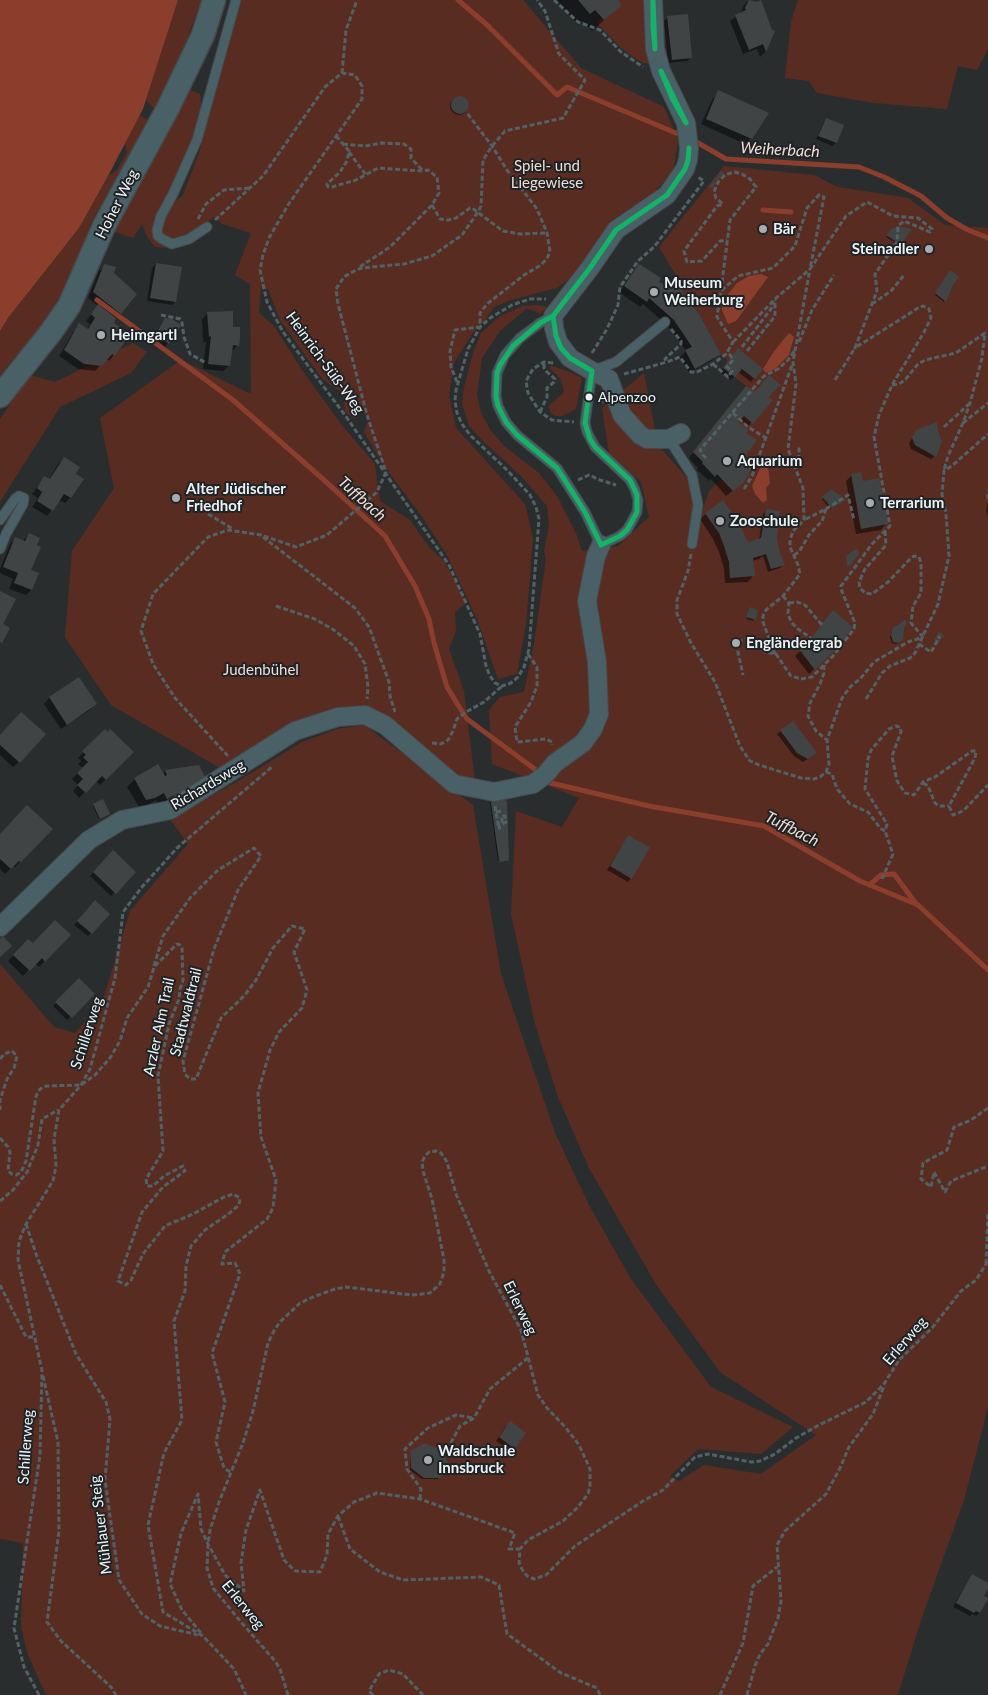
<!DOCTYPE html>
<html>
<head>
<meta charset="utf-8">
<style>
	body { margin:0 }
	canvas { display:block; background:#2a2d2e }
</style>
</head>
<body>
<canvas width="988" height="1695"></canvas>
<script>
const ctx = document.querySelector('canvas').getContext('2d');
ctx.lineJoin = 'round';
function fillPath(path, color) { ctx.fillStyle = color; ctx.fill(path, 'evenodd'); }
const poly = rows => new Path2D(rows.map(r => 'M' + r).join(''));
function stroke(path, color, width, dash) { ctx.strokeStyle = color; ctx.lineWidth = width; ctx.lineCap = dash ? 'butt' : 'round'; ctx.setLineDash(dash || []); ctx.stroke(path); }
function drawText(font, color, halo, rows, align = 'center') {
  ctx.font = font + ' Lato,sans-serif'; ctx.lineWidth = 4; ctx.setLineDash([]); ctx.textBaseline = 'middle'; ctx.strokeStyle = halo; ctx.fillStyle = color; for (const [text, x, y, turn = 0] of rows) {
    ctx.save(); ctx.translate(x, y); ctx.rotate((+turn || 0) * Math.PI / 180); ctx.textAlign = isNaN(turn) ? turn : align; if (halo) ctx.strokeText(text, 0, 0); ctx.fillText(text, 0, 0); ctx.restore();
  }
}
const green = poly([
	[178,0,201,0,184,48,155,110,146,100],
	[242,0,523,0,581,68,664,107,678,140,673,172,653,193,615,218,582,266,570,279,556,288,511,300,494,307,486,319,472,334,454,363,449,395,456,428,525,504,533,538,526,625,517,674,498,679,477,619,447,555,423,518,384,466,364,432,370,416,361,412,355,419,345,412,343,393,323,380,280,320,268,289,261,287,259,313,274,326,302,370,341,424,375,464,380,501,410,520,429,547,444,561,467,602,455,612,456,631,449,649,464,691,475,782,457,780,347,709,227,772,111,705,65,637,72,551,114,488,100,418,181,360,251,394,250,284,235,275,251,233,222,224,214,217,196,231,170,248,155,247,147,236,142,224,133,238,113,231,165,139,190,90,200,94,202,114,173,204,183,195,199,153,225,55],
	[619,0,647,0,651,64,643,63,622,49,597,23],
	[798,0,988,0,988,49,977,70,958,66,947,109,874,103,817,93,809,81,785,78,791,22],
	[140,115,149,121,92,221,63,295,43,324,0,375,0,331,8,318,79,228,108,176,117,170,127,152,125,143],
	[724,166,814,175,838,187,908,198,945,225,988,228,988,1407,964,1500,921,1620,898,1695,46,1695,28,1655,21,1627,23,1543,0,1539,0,964,54,1027,75,1033,102,1003,130,911,188,844,170,819,235,783,302,742,337,729,364,725,473,805,501,974,555,1133,589,1205,631,1279,711,1387,793,1427,761,1454,698,1449,670,1476,702,1495,679,1481,704,1465,761,1474,816,1435,720,1372,657,1286,589,1168,558,1097,535,1024,511,914,516,811,562,827,579,798,492,764,489,710,500,697,524,692,534,644,546,559,544,550,549,525,547,506,523,478,482,440,469,426,462,403,464,387,473,353,481,333,500,316,523,306,537,305,548,307,540,314,535,311,526,309,500,331,482,358,477,395,481,413,491,431,504,446,539,473,557,496,576,533,582,551,618,546,649,517,641,482,609,453,602,408,644,373,658,445,687,478,699,522,709,491,722,479,717,474,715,477,702,463,703,462,693,452,746,386,723,368,728,361,721,354,699,314,682,293,684,289,659,247],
	[133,343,147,352,131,373,60,407,0,502,0,419,30,375,55,382],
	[551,366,567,371,582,378,576,409,562,416,556,416,551,413,549,406,564,392,561,379,549,368]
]);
const water = poly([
	[0,0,178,0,143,109,108,176,79,228,8,318,0,331],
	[761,274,768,277,736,321,728,324,722,310,723,302,729,293,737,283,749,276],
	[789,333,794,337,789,355,775,369,766,373,763,369,775,350],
	[767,460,770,483,766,488,767,500,763,503,755,494,752,486,763,462]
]);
const shadow = poly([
	[557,0,616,0,621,5,592,31,583,21,578,25],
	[749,0,757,3,771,31,774,32,765,52,760,57,757,49,743,54,730,21,740,14,744,5],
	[668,17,691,58,687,61,668,63,664,21],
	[719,92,751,138,745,144,701,124,713,98],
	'450 106a9 9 0 1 1 18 0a9 9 0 1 1-18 0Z',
	[826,119,843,126,836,143,832,146,816,139,823,123],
	[892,230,900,244,899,245,886,237],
	[156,264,175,302,172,305,147,301,152,268],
	[105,266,136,294,112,323,114,355,109,361,106,359,95,371,78,369,59,356,74,331,80,325,87,330,90,324,86,321,98,306,88,298,99,271],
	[639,266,663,286,680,293,719,354,714,359,689,373,680,357,686,351,668,326,643,304,640,307,619,292],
	[949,273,952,284,944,302,935,295],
	[207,314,232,328,238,345,232,351,229,366,223,371,203,369,206,342,203,342,202,319],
	[165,319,179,325,165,347,153,338],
	[735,353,754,378,751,382,738,372,731,380,720,372],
	[741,393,755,393,767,397,749,426,740,419,737,422,743,456,735,489,726,496,711,479,709,481,697,470,698,468,689,458],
	[917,431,935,456,931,459,911,449,909,443],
	[64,458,74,475,82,479,70,498,65,503,59,500,47,516,32,507,38,498,32,494,45,477,49,480,58,464],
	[852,475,862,482,886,524,881,530,856,534,846,481],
	[831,490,843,501,830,509,822,499],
	[988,500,988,517,986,512],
	[766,511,776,538,777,551,784,564,780,568,768,572,763,556,759,559,752,561,753,576,748,582,725,583,724,568,719,552,713,539,700,519,706,514,747,543,759,540,763,514],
	[29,534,31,590,26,595,9,589,13,579,0,573,0,569,10,544,16,538,23,541],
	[750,608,757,611,753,621,746,619],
	[902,627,900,642,896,644,892,643,890,637,892,631],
	[807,644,833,650,809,674,795,656],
	[79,678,96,704,90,710,61,729,44,704,49,698],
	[105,730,132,753,100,785,96,781,79,798,73,791,78,785,72,779,83,768,78,764,81,761,78,758],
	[781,731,812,756,803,762,794,756,777,734],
	[0,736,19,762,13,767,0,755],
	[166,771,206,780,159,806,156,800,146,806,139,807,127,787,135,779,163,774],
	[490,796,508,860,506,862,498,861,489,797],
	[94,805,107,815,99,819,93,806],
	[0,836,20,862,15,867,13,866,5,874,0,869],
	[628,836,631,878,628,882,607,870],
	[113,852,134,872,111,896,90,876],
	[91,906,108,914,88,936,74,925],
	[69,935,39,967,35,963,23,976,8,961,28,940,33,944],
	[79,980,93,994,67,1020,53,1006],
	[506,1426,514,1448,511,1451,496,1441],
	[411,1452,440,1477,438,1479,422,1479,410,1470,410,1454],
	[972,1575,988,1584,982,1596,979,1613,976,1616,972,1614,970,1616,953,1607]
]);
const stream = poly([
	[458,0,486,24,557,95,567,87,683,136],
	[693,140,726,159,859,167,884,177,921,196,947,218,968,230,988,238],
	[763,210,791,212],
	[97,300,233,400,324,480,385,536,415,586,429,619,434,643,447,687,458,705,467,719,536,770],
	[551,783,649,806,764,826,860,881,918,905,988,970],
	[869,885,881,875,894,874,917,905]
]);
const building = poly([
	[578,0,618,0,622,5,604,20,595,10,590,14],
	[749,0,757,2,761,0,772,30,775,31,766,52,763,44,749,50,735,15,746,10,745,8],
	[688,14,692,58,672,60,667,16],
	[718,90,769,113,752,139,706,119],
	'451 105a9 9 0 1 1 18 0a9 9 0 1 1-18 0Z',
	[826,118,844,125,837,143,818,136],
	[721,171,724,174,715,181,713,189,709,186],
	[898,226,912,229,901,245,886,235,891,229],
	[156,263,182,267,176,302,150,298],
	[104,264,116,267,114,273,137,294,121,314,93,292],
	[639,264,661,278,659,282,663,284,667,280,672,285,674,282,684,289,682,293,699,314,721,354,695,369,685,350,692,347,674,320,649,298,647,302,624,286],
	[950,270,959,277,953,285,946,302,935,293],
	[98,304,116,318,114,323,130,334,115,356,112,354,102,366,84,364,64,350,79,323,88,329,95,318,91,314],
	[233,311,233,327,240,327,240,339,239,346,233,345,230,366,208,364,211,336,209,337,207,312],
	[165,318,172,319,181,325,169,344,156,334],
	[738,348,763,369,755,379,742,369,735,377,723,368],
	[769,375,781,385,768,397,773,400,753,424,744,416,738,422,748,430,746,433,757,440,745,456,753,464,748,476,743,483,733,491,717,474,715,477,702,463,703,462,693,452,746,386,755,392],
	[601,393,604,394,604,404,601,403],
	[937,422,938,432,942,441,936,457,915,445,912,438,916,430],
	[64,457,80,467,76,474,84,479,71,498,64,494,53,511,37,501,42,492,37,488,44,476,50,479],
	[861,472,863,481,879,478,888,524,861,529,851,474],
	[831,489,846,500,832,508,822,497],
	[723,500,737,520,748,542,761,538,766,509,780,511,777,538,779,550,785,565,771,569,766,554,753,558,755,576,730,578,729,562,724,546,719,533,705,513],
	[29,533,40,538,37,545,41,547,31,570,39,573,32,590,14,583,18,573,3,567,15,537,25,541],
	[858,549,859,554,851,565,847,566,846,556,854,550],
	[0,591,16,599,3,624,10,628,2,643,0,642],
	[750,607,758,610,756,620,746,617],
	[833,610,853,627,834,651,815,670,799,649,812,637],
	[905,620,907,623,904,628,903,640,898,643,893,642,891,635,893,628],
	[939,632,944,635,938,643,934,640],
	[79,677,97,704,67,725,49,697],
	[21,712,46,734,20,763,0,745,0,735],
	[793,721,817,753,808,759,797,753,780,730],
	[105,729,108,732,110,729,134,752,106,780,102,776,86,793,77,785,83,779,77,773,88,762,83,757,86,755,82,751],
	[158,764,165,776,167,775,165,770,199,765,207,781,180,796,178,793,167,799,164,793,155,798,146,800,134,778],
	[493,794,507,801,507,803,509,859,508,861,500,862,499,860,490,796],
	[103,799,110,814,100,819,93,804],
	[27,805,53,829,21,862,19,861,11,869,0,859,0,834],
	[628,835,650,847,632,879,610,866],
	[113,850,136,872,116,894,93,872],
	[95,900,110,914,92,934,77,921],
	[55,920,71,935,45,962,42,958,30,971,13,955,28,939,33,943],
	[3,936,12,946,0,957,0,939],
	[79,978,95,994,72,1018,55,1002],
	[510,1421,526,1433,515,1449,499,1437],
	[425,1443,440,1450,449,1464,441,1478,424,1478,411,1468,410,1451],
	[972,1574,988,1583,988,1588,984,1596,988,1598,988,1599,980,1613,976,1611,974,1613,956,1603]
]);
const path = poly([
	[554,0,578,22,600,30,621,52,643,67],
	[342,73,346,30,357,0],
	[336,136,349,151,347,161,340,172,327,184,328,187,332,187,356,180,378,168,423,171,428,170,437,177,439,193,432,205,390,247,358,268],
	[343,144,365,146,382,143,404,144,411,149,411,158,423,171],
	[349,152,366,175],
	[432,205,440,219,448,220,456,218,470,208,472,208,503,231,521,234,547,233],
	[198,219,206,204,224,190,250,188],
	[215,220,263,176,325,87,342,73,355,75,362,86,362,99,288,205,269,238,263,255,260,270,267,302,283,332,347,418,449,565,480,634,486,666,490,676,495,683,502,686,511,683,518,677,524,667,529,649,539,519,536,507,530,495,508,471,470,435,462,424,457,413,455,401,456,390,468,349,480,327,490,318,512,305,530,299,546,299],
	[721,290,730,220,756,187,750,179,742,174,734,172,725,175,718,182,714,192,716,198,723,204,717,206,684,251,687,262,702,261,720,241,727,240],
	[872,304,891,291,905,274],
	[161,315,180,319,182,323,184,337,190,354,206,363],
	[671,329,681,341,681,344,665,359,667,362,680,357,691,372,697,372,713,364,726,354,733,342,717,317,721,291,738,276,773,268,795,246,807,208,819,195,824,197,810,269,846,216,867,202,893,216,918,218,932,229,930,232,904,221,898,226,897,242,875,274,877,291,855,348,918,308,923,306,929,309,931,318,923,334,892,385,879,415,874,437,890,526,872,544,841,586,841,589,855,623,854,629,834,655,812,677,801,679,791,676,776,654,765,652,749,637,736,643,743,675],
	[733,342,775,299,809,270],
	[799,342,812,310,834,275],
	[742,347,771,309,774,302],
	[747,351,775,316,775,300],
	[592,353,607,329,618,305,620,287,638,261,654,247,704,181,698,177],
	[553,363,544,362,533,369,526,381,528,393,540,412,552,420,574,422],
	[713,364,728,377,732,371,727,367,733,360,728,351],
	[624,374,667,362],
	[835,380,855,348],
	[457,382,451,367,450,351,455,330,480,327,480,313,487,304,524,275,541,265,547,258,550,252,547,233,537,209,507,170,492,146,467,113],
	[892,385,899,384,905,380,918,364,925,360,956,353,985,333,982,358,970,403,963,423,948,456,944,470],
	[540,412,547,397,547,388,554,382,555,379,546,371,544,368,544,362],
	[733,413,748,427,766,438],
	[963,423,988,403],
	[944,427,970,403],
	[706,458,702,454,700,450,764,376,778,369,788,360,795,350],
	[795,466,799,461,799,446],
	[578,480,589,475,600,480,616,485],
	[744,489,752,476,792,365],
	[988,494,988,502],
	[826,509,848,495,854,520],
	[208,514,233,529],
	[885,531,886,545,865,569,859,582,860,588,865,593,872,594,888,582,912,557,914,556,919,557,921,563,921,593,913,606,911,623,923,637],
	[263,537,355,608,369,627,389,682,390,696,395,712],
	[691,554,688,571,677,600,677,614,691,643,715,682,740,746,750,761,759,765,801,778,814,779,820,777,826,772,829,764,827,740,842,698,850,687,860,679,874,662,908,642,923,637],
	[794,555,799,552,809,535,822,521,826,509,804,520],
	[783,596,789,603,788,613,791,622,798,629,811,638],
	[789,603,797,602,805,605,822,625],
	[276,606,315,619,334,630,354,646,365,664,368,687,367,699],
	[919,644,931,652,940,636],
	[528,654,537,667,537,686,531,702,515,727,517,742,546,739,552,742,552,745],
	[775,654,763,622,763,616,766,610,783,596,800,574,798,565,790,547,790,540,793,531,804,520,803,488,788,449,796,384,793,362,810,269],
	[824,665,824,673,820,684,810,703,808,716,816,731,827,740],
	[866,699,882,673,890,666,910,658,915,653,938,604,949,556,946,514,942,494,944,471,953,465,988,434],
	[432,743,441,744,448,740,453,731,457,719,466,712,484,702,502,686],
	[228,756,175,698,153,664,141,631,153,594,208,537,228,530,261,535,296,547,327,535,377,492,386,472,367,415,338,304,336,289,344,277,356,270,362,268,404,264,432,256,462,235,478,212,481,206,483,160,492,146,505,131,563,118,585,80,559,54,545,11,537,0],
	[826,772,832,774,837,789,850,804,868,812,880,828,885,831,887,824,865,789,868,759,871,750,889,729,896,726,900,727,901,732,892,756,897,781,905,793,914,795,923,782,935,777,972,751,976,751,975,758,949,806,953,815,963,811,988,785],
	[923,783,928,786,935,803,939,806,949,806],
	[495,806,498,824,502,823,502,816,505,816,506,822,499,826,500,830],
	[496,812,503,811],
	[882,879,893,854,885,831],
	[154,966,163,936,190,898,218,870,254,848,261,856,238,890,214,949,183,1061,185,1074,190,1079,196,1079,221,1018,244,996,256,980,273,948,292,926,305,929,294,952,307,990,302,1008,279,1032,270,1050,258,1093,261,1137,276,1180,273,1208,267,1219,225,1252,222,1264,235,1263,240,1274,212,1353,225,1402,216,1442,224,1468,232,1473],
	[0,1059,4,1054,12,1051,17,1056,14,1068,7,1079,0,1100,0,1110],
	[988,1108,971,1120,954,1127,947,1150,923,1163,921,1179,931,1187,934,1172,945,1192,951,1181,988,1166],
	[0,1138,8,1147,10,1152,8,1171,12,1174,16,1175,21,1172,26,1161,36,1096,40,1089,46,1086,81,1085,95,1075,110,1058,120,1041,127,1018,148,987,154,967,177,944,180,945,182,948,183,981,180,989,179,999,169,1024,158,1076,163,1151,146,1179,147,1186,153,1186,164,1176,183,1166,185,1171,163,1187,142,1212,118,1281,126,1285,131,1280,143,1254,165,1226,193,1214,224,1197,233,1194,240,1198,239,1205,227,1215,205,1230,191,1246,186,1266,185,1291,174,1321,182,1420,164,1453,148,1525,163,1612,203,1636,234,1669,246,1695],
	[0,1201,13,1190,27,1172,38,1145,42,1119,58,1110],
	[26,1224,36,1254,76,1354,106,1402,110,1419,105,1480,119,1580,142,1614,160,1626,198,1635],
	[986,1264,988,1212],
	[0,1285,26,1337,35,1337],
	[43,1376,58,1442,59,1531,47,1622,61,1641,111,1687,116,1695],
	[439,1449,448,1448,460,1426,474,1418,490,1389,529,1357],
	[420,1499,421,1489,407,1469,405,1449,428,1428,456,1415,474,1418],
	[338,1516,350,1549,380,1572,403,1580,481,1577,499,1585,507,1634,561,1673,597,1688,600,1695],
	[201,1633,182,1610,170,1584,181,1533,198,1494,201,1529,208,1544,225,1575,244,1591,241,1563,246,1530,260,1490,284,1560,295,1571,320,1572,327,1555,328,1534,338,1516,354,1502,377,1493,420,1499,515,1533,509,1549,520,1549],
	[39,1695,24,1667,14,1628,40,1455,42,1371,18,1260,19,1241,26,1224,53,1181,56,1166,54,1139,59,1110,81,1085,90,1069,115,978,123,912,142,887,177,848,273,766],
	[288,1695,280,1669,275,1661,241,1622,213,1588,207,1568,208,1544,210,1530,219,1502,243,1443,253,1411,268,1343,275,1329,281,1321,300,1303,313,1297,335,1289,347,1287,411,1295,422,1294,430,1293,440,1284,444,1272,444,1260,432,1199,423,1171,422,1162,425,1156,429,1152,436,1151,441,1153,447,1162,456,1194,489,1271,521,1330,538,1395,547,1408,566,1428,579,1445,590,1469,590,1486,588,1494,578,1507,563,1521,528,1540,520,1549,519,1563,522,1569,527,1576,534,1579,546,1575,575,1546,643,1501,663,1490,695,1457,708,1454,751,1462,760,1461,775,1454,796,1438,819,1425,866,1402,884,1384,899,1360,932,1328,961,1291,976,1280,988,1261],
	[373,1695,369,1691,379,1674,389,1670,403,1674,423,1695],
	[720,1695,743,1643,753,1586,777,1567],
	[747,1695,755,1666,760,1654,768,1644,778,1618,781,1601,777,1545,785,1531,826,1494,840,1468,849,1447,873,1414,884,1386]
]);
const service = poly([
	[207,227,189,239,172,244,162,239,158,236,157,230,161,216,173,194,197,140,236,0],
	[553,316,540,323,520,338,505,355,497,373,496,396,498,406,506,422,517,435,557,468,585,512,601,545,620,536,627,530,637,512,638,500,635,490,630,480,595,447,587,432,585,423,592,371,616,362,665,322],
	[669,439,692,475,698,505,692,544],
	[0,520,15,499,19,496,24,498,23,504,6,534,0,549]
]);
const minor = poly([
	[653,0,655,49,661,71,686,123,689,148,688,160,685,169,667,195,616,230,590,268,553,316,554,328,558,342,570,358,592,371,609,379,622,415,640,435,647,439,669,439,681,433],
	[0,927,89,840,122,820,170,810,295,731,338,717,365,715,385,725,454,784,494,792,533,784,545,775,555,763,583,743,593,729,599,714,597,662,587,601,596,556,601,545]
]);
const tertiary = poly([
	[0,396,51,332,69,306,104,226,168,108,203,35,214,0]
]);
const bus1 = poly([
	[653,0,655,49,653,27,653,0],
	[661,71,686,123],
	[661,71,672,98,686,123],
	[667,195,685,169,688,160,689,148],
	[616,230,667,195],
	[616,230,667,195],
	[590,268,616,230],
	[553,316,556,336,561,348,570,358,592,371,585,423,590,439,595,447,630,480,637,495,637,512,627,530,620,536,601,545,585,512,557,468,517,435,506,422,498,406,496,396,497,373,500,365,513,346,540,323,553,316],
	[553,316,590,268],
	[553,316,590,268]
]);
const markers = [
	[763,229,5,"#a9acae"],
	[929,249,5,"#a9acae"],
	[654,292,5,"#a9acae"],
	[101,335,5,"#a9acae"],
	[589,397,4.5,"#edf1f3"],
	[727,461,5,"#a9acae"],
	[176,498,5,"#a9acae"],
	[870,503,5,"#a9acae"],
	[720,521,5,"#a9acae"],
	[736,643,5,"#a9acae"],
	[428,1460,5,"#a9acae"]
];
const busNames = [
	["Alpenzoo",598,397]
];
const parkNames = [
	["Spiel- und",547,166],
	["Liegewiese",547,183],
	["Judenbühel",261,670]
];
const streetNames = [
	["Hoher Weg",117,204,-63],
	["Heinrich-Süß-Weg",325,363,54],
	["Richardsweg",208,785,-31],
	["Stadtwaldtrail",186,1012,-76],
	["Arzler Alm Trail",159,1027,-78],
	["Schillerweg",87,1033,-72],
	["Erlerweg",520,1308,64],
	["Erlerweg",905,1341,-49],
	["Schillerweg",26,1447,-86],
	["Mühlauer Steig",101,1525,-97],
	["Erlerweg",243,1605,51]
];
const poiNames = [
	["Bär",773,229],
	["Steinadler",919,249,"right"],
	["Museum",664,283],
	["Weiherburg",664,300],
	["Heimgartl",111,335],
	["Aquarium",737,461],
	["Alter Jüdischer",186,489],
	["Friedhof",186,506],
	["Terrarium",880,503],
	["Zooschule",730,521],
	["Engländergrab",746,643],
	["Waldschule",438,1451],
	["Innsbruck",438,1468]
];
const waterNames = [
	["Weiherbach",780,150,3],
	["Tuffbach",362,499,42],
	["Tuffbach",792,829,27]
];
fillPath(green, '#592c21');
fillPath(water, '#8b3e2c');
fillPath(shadow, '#0007');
stroke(stream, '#8b3e2c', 5);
fillPath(building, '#414445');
stroke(service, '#464849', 11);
stroke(minor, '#464849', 20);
stroke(tertiary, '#464849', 25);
stroke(path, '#526165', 3, [5, 2.5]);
stroke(service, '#496067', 9);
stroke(minor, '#496067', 18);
stroke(tertiary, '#496067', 22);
stroke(bus1, '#13b368', 5);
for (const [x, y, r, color] of markers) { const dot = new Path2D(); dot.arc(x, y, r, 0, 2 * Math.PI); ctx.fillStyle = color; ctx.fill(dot); stroke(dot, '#1e2426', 2); }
drawText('14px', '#edf1f3', '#1e2426', busNames, 'left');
drawText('15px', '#f3dad3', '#1e2426', parkNames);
drawText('15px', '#edf1f3', '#1e2426', streetNames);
drawText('bold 15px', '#edf1f3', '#1e2426', poiNames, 'left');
drawText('italic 16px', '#f4dbd4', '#1e2426', waterNames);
</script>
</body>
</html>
